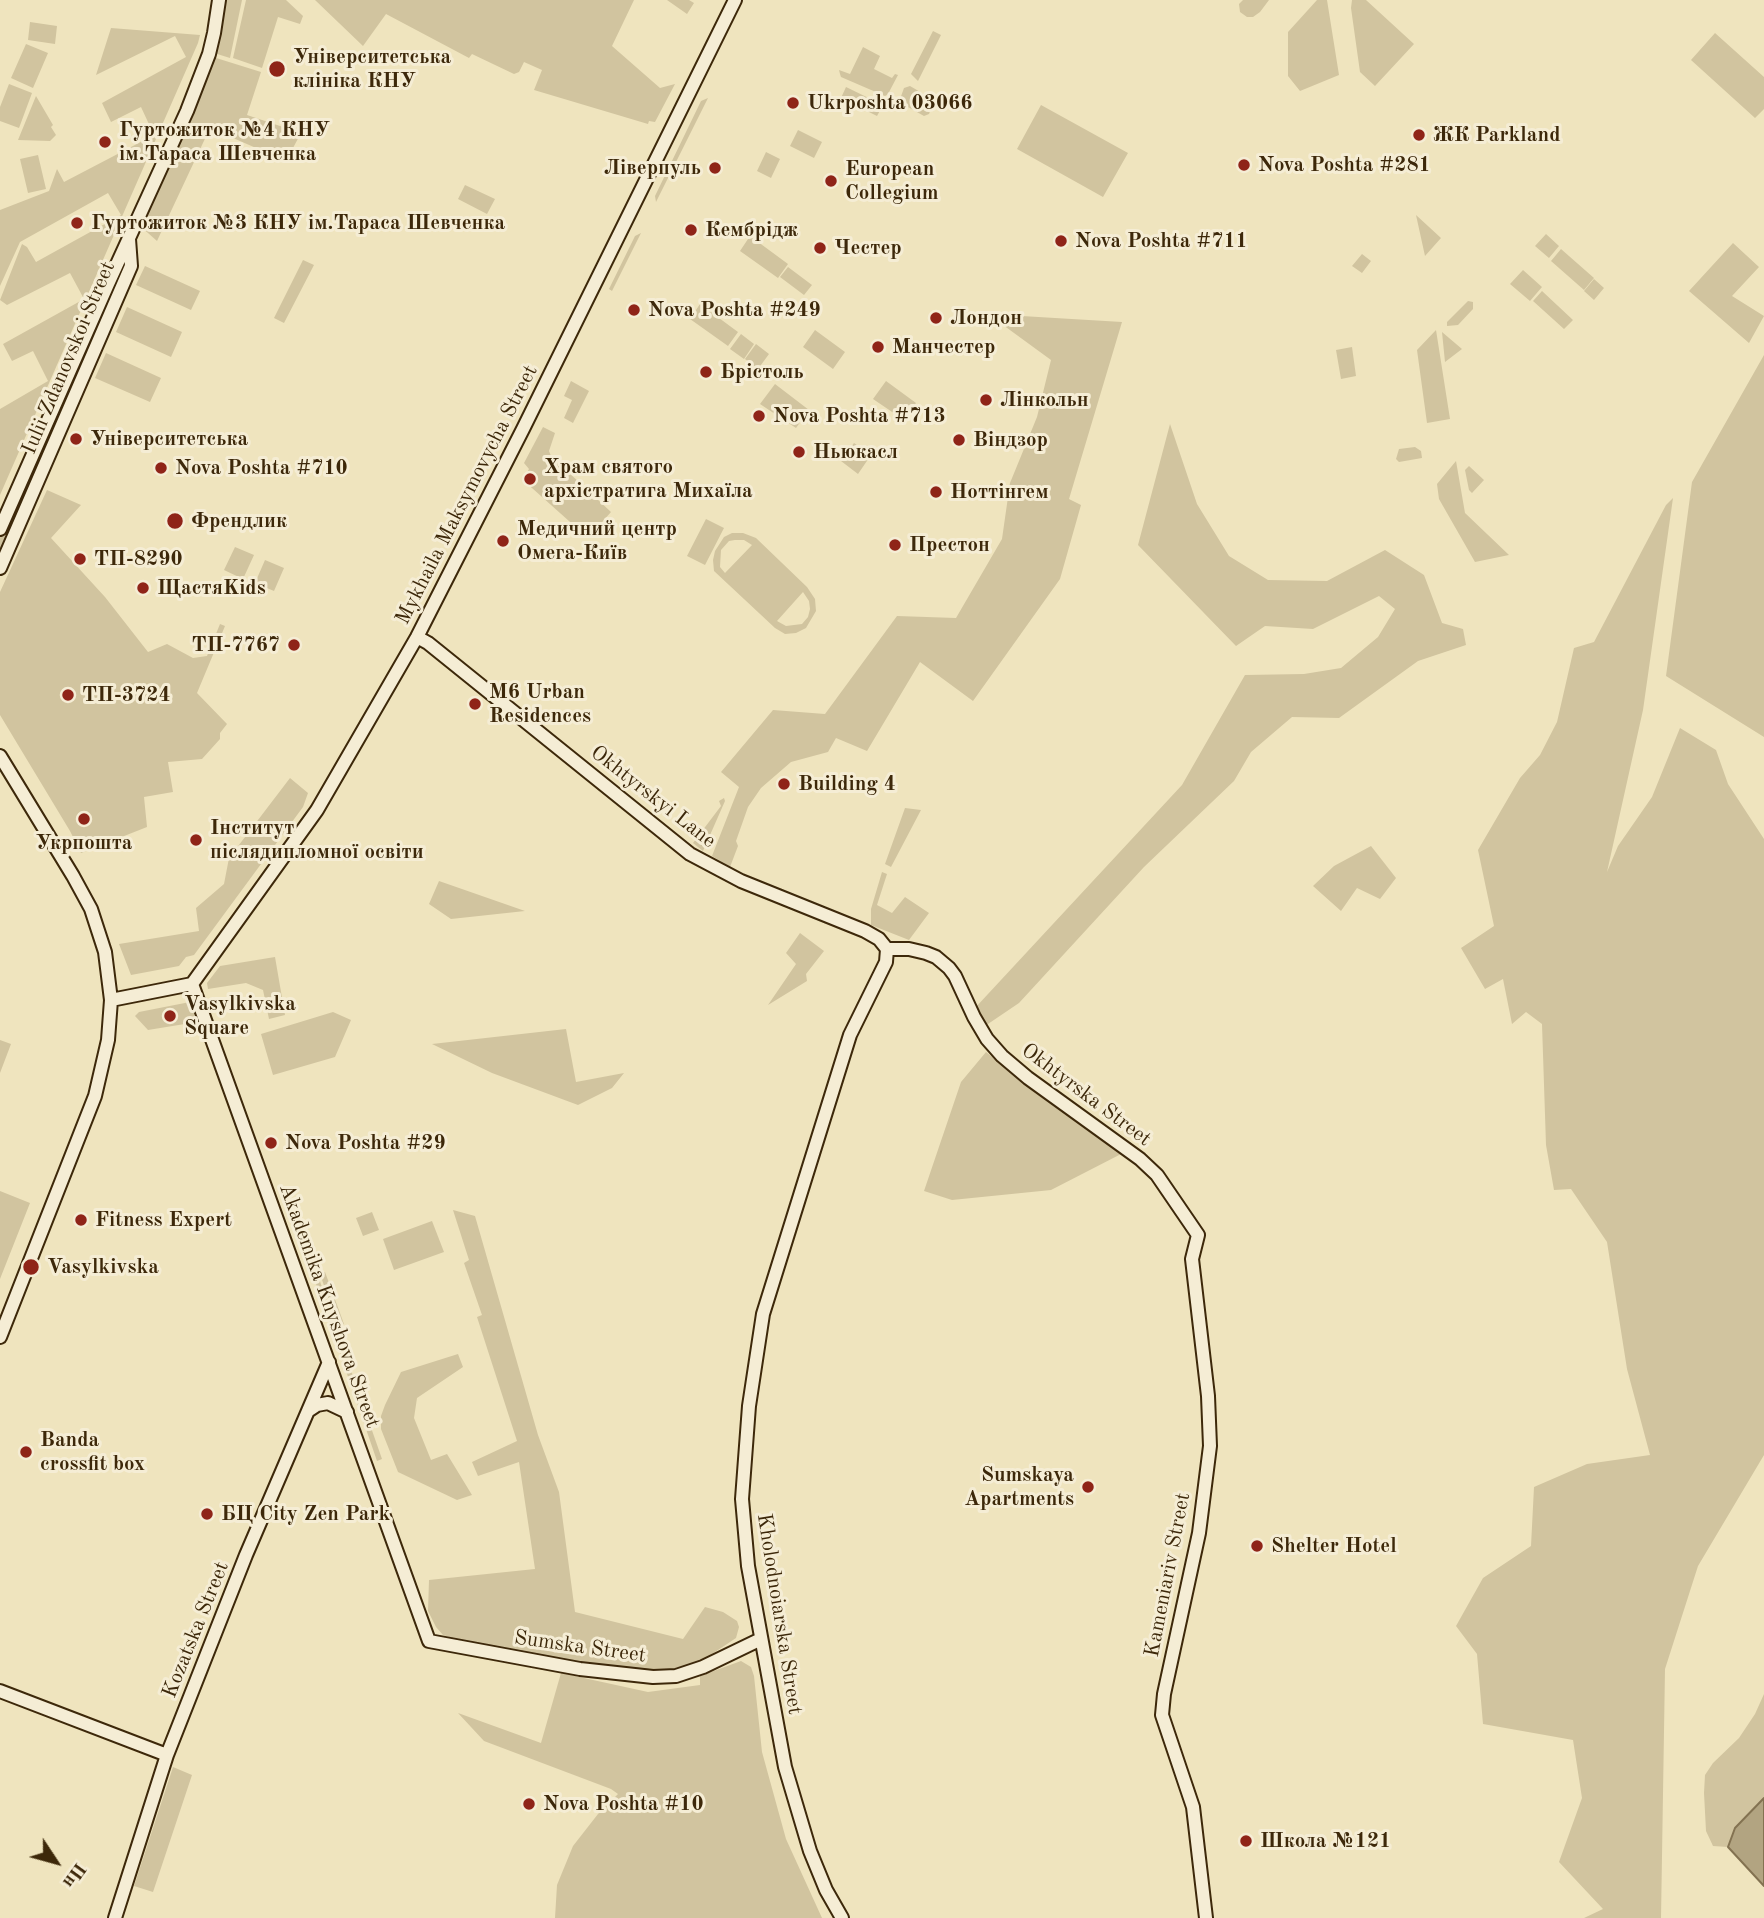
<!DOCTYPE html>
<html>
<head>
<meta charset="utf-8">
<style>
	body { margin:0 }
	#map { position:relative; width:1764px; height:1918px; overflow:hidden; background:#efe4be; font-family:"Old Standard TT",serif }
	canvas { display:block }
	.north { position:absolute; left:21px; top:1827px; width:70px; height:70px; -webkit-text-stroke:5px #f5edd5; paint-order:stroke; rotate:126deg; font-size:19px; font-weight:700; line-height:28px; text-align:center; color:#3d280a }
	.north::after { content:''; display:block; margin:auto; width:24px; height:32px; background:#3d280a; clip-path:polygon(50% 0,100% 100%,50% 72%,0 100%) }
</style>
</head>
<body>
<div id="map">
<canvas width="1764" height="1918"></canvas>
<div class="north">Пн</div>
</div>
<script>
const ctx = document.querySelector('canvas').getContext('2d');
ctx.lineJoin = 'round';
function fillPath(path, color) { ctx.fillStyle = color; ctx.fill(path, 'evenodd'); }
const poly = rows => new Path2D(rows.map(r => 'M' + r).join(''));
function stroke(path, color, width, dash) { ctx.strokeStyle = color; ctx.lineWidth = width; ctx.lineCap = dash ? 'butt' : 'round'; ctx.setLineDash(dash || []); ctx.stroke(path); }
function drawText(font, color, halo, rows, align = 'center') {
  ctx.font = font + ' "Old Standard TT",serif'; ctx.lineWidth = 6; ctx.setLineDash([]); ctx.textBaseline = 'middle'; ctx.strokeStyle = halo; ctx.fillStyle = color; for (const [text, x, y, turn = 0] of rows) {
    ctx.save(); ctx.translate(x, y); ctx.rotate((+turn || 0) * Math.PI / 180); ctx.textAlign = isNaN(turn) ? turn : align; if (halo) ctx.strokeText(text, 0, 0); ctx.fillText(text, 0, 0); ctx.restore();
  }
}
const green = poly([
	[225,0,242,0,230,58,214,53],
	[246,0,286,0,303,16,300,24,278,17,262,68,233,58],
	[315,0,634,0,612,46,660,88,675,84,655,122,649,121,648,124,534,90,542,70,524,62,519,72,514,74,472,54,469,58,386,14,363,46],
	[667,0,689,0,694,3,687,14],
	[1243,0,1269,0,1260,12,1253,17,1247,17,1240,12,1239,4],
	[1317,0,1327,0,1339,75,1300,91,1288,76,1288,32],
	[1352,0,1366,0,1414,44,1375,86,1360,72,1351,8],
	[30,22,57,26,55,44,28,40],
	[111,28,200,35,198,43,0,495,0,409,48,381,33,351,12,361,3,344,84,299,70,273,7,305,0,300,22,244,27,247,36,262,121,215,108,193,20,242,0,286,0,210,49,191,57,169,64,182,154,135,141,107,111,122,102,103,186,57,175,36,96,75],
	[933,31,941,35,918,81,911,74],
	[1715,33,1764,77,1764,109,1755,118,1691,60],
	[26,44,48,53,33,88,11,78],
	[863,47,880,56,874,69,892,78,895,74,898,75,888,94,885,96,841,77,840,74,839,70,850,74],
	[213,57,261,72,247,115,301,133,286,161,210,128,157,241,139,225],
	[9,84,32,93,19,128,0,121,0,107],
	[910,86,934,100,929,114,924,116,899,102,904,88],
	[846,87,883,105,877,116,841,98],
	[36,96,53,125,51,127,56,135,50,141,18,140],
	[708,98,656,202,655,196,701,101],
	[1041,105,1128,153,1103,197,1017,149],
	[798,130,822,142,814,158,790,146],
	[766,152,780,159,771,178,757,171],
	[38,155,46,189,28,193,20,159],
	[465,185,495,199,487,214,458,199],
	[1416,215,1441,238,1425,256],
	[641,233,612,291,609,289,635,236],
	[1546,234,1559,246,1549,258,1535,246],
	[750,236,788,264,778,278,740,251],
	[1733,243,1759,267,1732,296,1764,316,1749,343,1689,291],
	[1561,249,1594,278,1584,290,1551,261],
	[1362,254,1371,261,1362,273,1352,266],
	[303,260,314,265,284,323,274,318],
	[145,266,200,291,191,310,136,285],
	[788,267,812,285,804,295,780,277],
	[1523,270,1542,287,1530,301,1510,284],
	[1594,279,1604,288,1594,300,1584,291],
	[108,291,114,293,0,553,0,536],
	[1542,291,1573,320,1564,329,1533,301],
	[1468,301,1473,302,1473,309,1458,325,1447,326,1447,322],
	[700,304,738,332,728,346,690,319],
	[127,307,182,332,171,357,116,332],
	[988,314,1122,322,1069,499,1081,505,1060,579,973,701,920,662,867,751,836,738,828,752,791,762,761,788,748,807,736,841,738,846,730,867,712,856,739,787,721,772,773,710,825,714,897,616,956,618,1002,539,1010,483,1037,417,1051,360],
	[815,330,845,352,833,369,803,347],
	[1436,330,1450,419,1427,423,1417,350],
	[1442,332,1462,349,1445,362],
	[741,334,754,344,744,359,730,349],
	[756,344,769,354,758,369,745,359],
	[1352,347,1356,376,1341,379,1336,350],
	[106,353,161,378,150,402,95,378],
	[1764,355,1764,737,1666,676,1692,482],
	[571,381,589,391,573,423,564,418,572,400,564,396],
	[886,381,916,403,904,420,873,399],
	[775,384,809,410,796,428,760,404],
	[1170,424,1197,504,1229,556,1268,580,1327,581,1385,550,1424,575,1442,623,1463,629,1466,645,1418,661,1339,718,1292,717,1251,752,1234,781,1144,867,1019,1003,985,1026,975,1008,1182,785,1245,675,1304,674,1341,668,1378,637,1395,609,1379,596,1313,629,1265,626,1236,646,1138,545],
	[543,427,555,433,549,451,551,456,611,512,588,538,523,480,529,469,524,463],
	[854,443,871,455,858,474,841,461],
	[1415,447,1421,451,1422,458,1399,462,1396,459,1399,449],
	[1456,461,1465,513,1509,555,1475,562,1439,499,1437,484],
	[1469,466,1484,480,1472,493,1469,490,1465,470],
	[47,490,81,505,51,538,105,597,148,652,167,644,193,658,207,656,220,624,225,626,197,693,227,724,220,733,220,739,202,759,168,762,173,792,144,797,147,827,81,853,70,831,0,715,0,592],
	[1673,498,1643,710,1607,872,1618,846,1652,797,1680,728,1716,750,1728,784,1764,839,1764,1455,1698,1566,1665,1669,1661,1918,1584,1918,1603,1909,1559,1862,1582,1798,1573,1740,1483,1724,1477,1654,1456,1626,1483,1578,1531,1546,1534,1487,1587,1464,1650,1455,1627,1369,1607,1242,1571,1189,1554,1190,1546,1145,1542,1024,1526,1012,1512,1024,1503,979,1485,989,1461,948,1494,926,1478,850,1520,778,1540,755,1557,722,1574,648,1594,642,1666,505],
	[706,519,724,528,705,565,687,556],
	[732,533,743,533,756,538,807,587,815,599,816,611,806,628,796,633,785,634,775,628,714,571,713,560,715,551,724,537],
	[735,540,744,540,752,545,725,573,720,567,721,550,729,541],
	[803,592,809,601,810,609,808,617,802,624,786,626,777,621],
	[235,547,254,555,243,579,224,570],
	[265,560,284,568,274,591,255,583],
	[290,778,308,793,303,807,194,955,186,957,179,966,131,975,119,944,199,931,196,908,224,884,229,858],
	[724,798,725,801,703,851,693,843,721,806,719,801],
	[905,808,921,810,891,867,885,864],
	[1371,846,1396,878,1380,899,1357,888,1341,911,1313,886,1334,866],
	[882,872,887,874,877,905,892,913,905,897,929,913,909,940,871,925,871,909],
	[439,881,525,911,451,919,429,904],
	[800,933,824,951,806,974,807,981,768,1005,796,964,786,953],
	[275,957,285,1015,269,1019,263,990,246,983,208,989,207,983,220,966],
	[190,1002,197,1022,148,1030,135,1016,139,1012],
	[333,1012,351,1020,335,1057,273,1075,261,1034],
	[566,1029,576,1082,624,1073,612,1088,578,1105,492,1073,432,1044],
	[0,1040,11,1044,0,1073],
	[986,1052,1039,1095,1123,1153,1051,1190,952,1200,924,1191,961,1082],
	[0,1191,30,1203,0,1279],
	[453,1210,475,1216,538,1435,559,1492,575,1612,683,1639,705,1607,723,1612,737,1621,739,1627,736,1638,700,1662,671,1669,624,1669,464,1642,443,1635,436,1627,428,1611,429,1580,535,1569,519,1462,478,1476,472,1462,517,1441,477,1317,482,1315,464,1263,469,1260],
	[372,1212,379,1230,363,1236,356,1218],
	[432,1221,444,1252,394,1270,383,1239],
	[316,1270,382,1459,377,1461,312,1272],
	[325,1272,344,1324,338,1326,320,1274],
	[458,1354,463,1367,417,1398,414,1418,431,1460,447,1454,472,1495,457,1500,398,1472,381,1429,381,1416,385,1405,401,1372],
	[741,1661,751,1667,754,1676,762,1752,786,1839,822,1918,555,1918,557,1885,573,1846,598,1814,618,1794,611,1789,484,1741,458,1713,541,1743,561,1673,648,1692,700,1685,700,1676],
	[1764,1694,1764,1798,1735,1828,1728,1847,1713,1846,1706,1831,1704,1793,1705,1775,1713,1763,1739,1738,1755,1714],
	[173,1767,192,1775,153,1892,134,1886]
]);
const water = poly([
	[1764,1798,1764,1886,1728,1847,1735,1828,1764,1798]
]);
const secondary = poly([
	[0,529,108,284,187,111,209,54,214,33,219,0],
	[0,568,131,266,129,239],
	[417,637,428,643,690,854,741,881,865,931,879,939,887,949],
	[0,756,73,876,91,909,105,952,111,1000,108,1040,95,1096,0,1337],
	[887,949,909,949,926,953,936,957,949,968,955,976,974,1017,987,1039,1002,1056,1028,1078,1140,1159,1157,1175,1198,1235,1192,1259,1208,1396,1210,1446,1199,1533,1164,1694,1162,1715,1193,1807,1206,1918],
	[192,984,317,810,417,637,523,429,735,0],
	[192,984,429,1641,580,1669,653,1677,676,1676,703,1667,761,1639],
	[111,1000,192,984],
	[308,1411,317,1405,328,1403,347,1412],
	[0,1691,167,1755],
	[115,1918,167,1755,246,1555,329,1362],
	[842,1918,826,1890,810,1851,785,1767,748,1566,742,1499,749,1406,763,1314,850,1035,886,962,887,949]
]);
const markers = [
	[277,69,9,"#8f2418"],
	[793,103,7,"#8f2418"],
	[1419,135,7,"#8f2418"],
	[105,142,7,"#8f2418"],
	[1244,165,7,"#8f2418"],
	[715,168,7,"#8f2418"],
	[831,181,7,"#8f2418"],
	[77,223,7,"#8f2418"],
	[691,230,7,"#8f2418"],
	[1061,241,7,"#8f2418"],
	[820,248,7,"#8f2418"],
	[634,310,7,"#8f2418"],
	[936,318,7,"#8f2418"],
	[878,347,7,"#8f2418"],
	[706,372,7,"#8f2418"],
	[986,400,7,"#8f2418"],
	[759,416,7,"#8f2418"],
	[76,439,7,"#8f2418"],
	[959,440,7,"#8f2418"],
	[799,452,7,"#8f2418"],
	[161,468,7,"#8f2418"],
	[530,479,7,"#8f2418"],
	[936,492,7,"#8f2418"],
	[175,521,9,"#8f2418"],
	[503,541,7,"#8f2418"],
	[895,545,7,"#8f2418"],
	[80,559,7,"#8f2418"],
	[143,588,7,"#8f2418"],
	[294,645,7,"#8f2418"],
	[68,695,7,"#8f2418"],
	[475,704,7,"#8f2418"],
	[784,784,7,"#8f2418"],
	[84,819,7,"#8f2418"],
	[196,840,7,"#8f2418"],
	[170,1016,7,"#8f2418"],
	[271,1143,7,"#8f2418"],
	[81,1220,7,"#8f2418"],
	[31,1267,9,"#8f2418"],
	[26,1452,7,"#8f2418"],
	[1088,1487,7,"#8f2418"],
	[207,1514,7,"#8f2418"],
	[1257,1546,7,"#8f2418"],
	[529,1804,7,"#8f2418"],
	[1246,1841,7,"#8f2418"]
];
const poiNames = [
	["Університетська",293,57],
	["клініка КНУ",293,81],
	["Ukrposhta 03066",807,103],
	["Гуртожиток №4 КНУ",119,130],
	["ім.Тараса Шевченка",119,154],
	["ЖК Parkland",1433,135],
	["Nova Poshta #281",1258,165],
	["Ліверпуль",701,168,"right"],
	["European",845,169],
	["Collegium",845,193],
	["Гуртожиток №3 КНУ ім.Тараса Шевченка",91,223],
	["Кембрідж",705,230],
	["Nova Poshta #711",1075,241],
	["Честер",834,248],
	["Nova Poshta #249",648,310],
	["Лондон",950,318],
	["Манчестер",892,347],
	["Брістоль",720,372],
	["Лінкольн",1000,400],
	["Nova Poshta #713",773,416],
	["Університетська",90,439],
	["Віндзор",973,440],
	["Ньюкасл",813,452],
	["Храм святого",544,467],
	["архістратига Михаїла",544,491],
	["Nova Poshta #710",175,468],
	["Ноттінгем",950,492],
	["Френдлик",191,521],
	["Медичний центр",517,529],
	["Омега-Київ",517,553],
	["Престон",909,545],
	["ТП-8290",94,559],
	["ЩастяKids",157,588],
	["ТП-7767",280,645,"right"],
	["M6 Urban",489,692],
	["Residences",489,716],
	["ТП-3724",82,695],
	["Building 4",798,784],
	["Інститут",210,828],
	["післядипломної освіти",210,852],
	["Укрпошта",84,843,"center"],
	["Vasylkivska",184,1004],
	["Square",184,1028],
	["Nova Poshta #29",285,1143],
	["Fitness Expert",95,1220],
	["Vasylkivska",47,1267],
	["Banda",40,1440],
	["crossfit box",40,1464],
	["Sumskaya",1074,1475,"right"],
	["Apartments",1074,1499,"right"],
	["БЦ City Zen Park",221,1514],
	["Shelter Hotel",1271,1546],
	["Nova Poshta #10",543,1804],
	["Школа №121",1260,1841]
];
const streetNames = [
	["Iulii Zdanovskoi Street",69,358,-67],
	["Mykhaila Maksymovycha Street",467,495,-63],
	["Okhtyrskyi Lane",653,797,38],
	["Okhtyrska Street",1086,1095,37],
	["Akademika Knyshova Street",329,1306,70],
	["Kameniariv Street",1168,1575,-79],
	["Kholodnoiarska Street",779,1614,81],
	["Kozatska Street",196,1630,-68],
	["Sumska Street",580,1647,8]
];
fillPath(green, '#d1c49f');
fillPath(water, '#b2a481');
stroke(water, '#837251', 2);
stroke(secondary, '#3d280a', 16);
stroke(secondary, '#f5edd5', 12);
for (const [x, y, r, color] of markers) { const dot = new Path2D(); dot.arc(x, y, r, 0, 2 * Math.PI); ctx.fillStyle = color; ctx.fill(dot); stroke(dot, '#f5edd5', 2.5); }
drawText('bold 21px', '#3d280a', '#f5edd5', poiNames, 'left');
drawText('21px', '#3d280a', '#f5edd5', streetNames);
</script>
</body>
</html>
